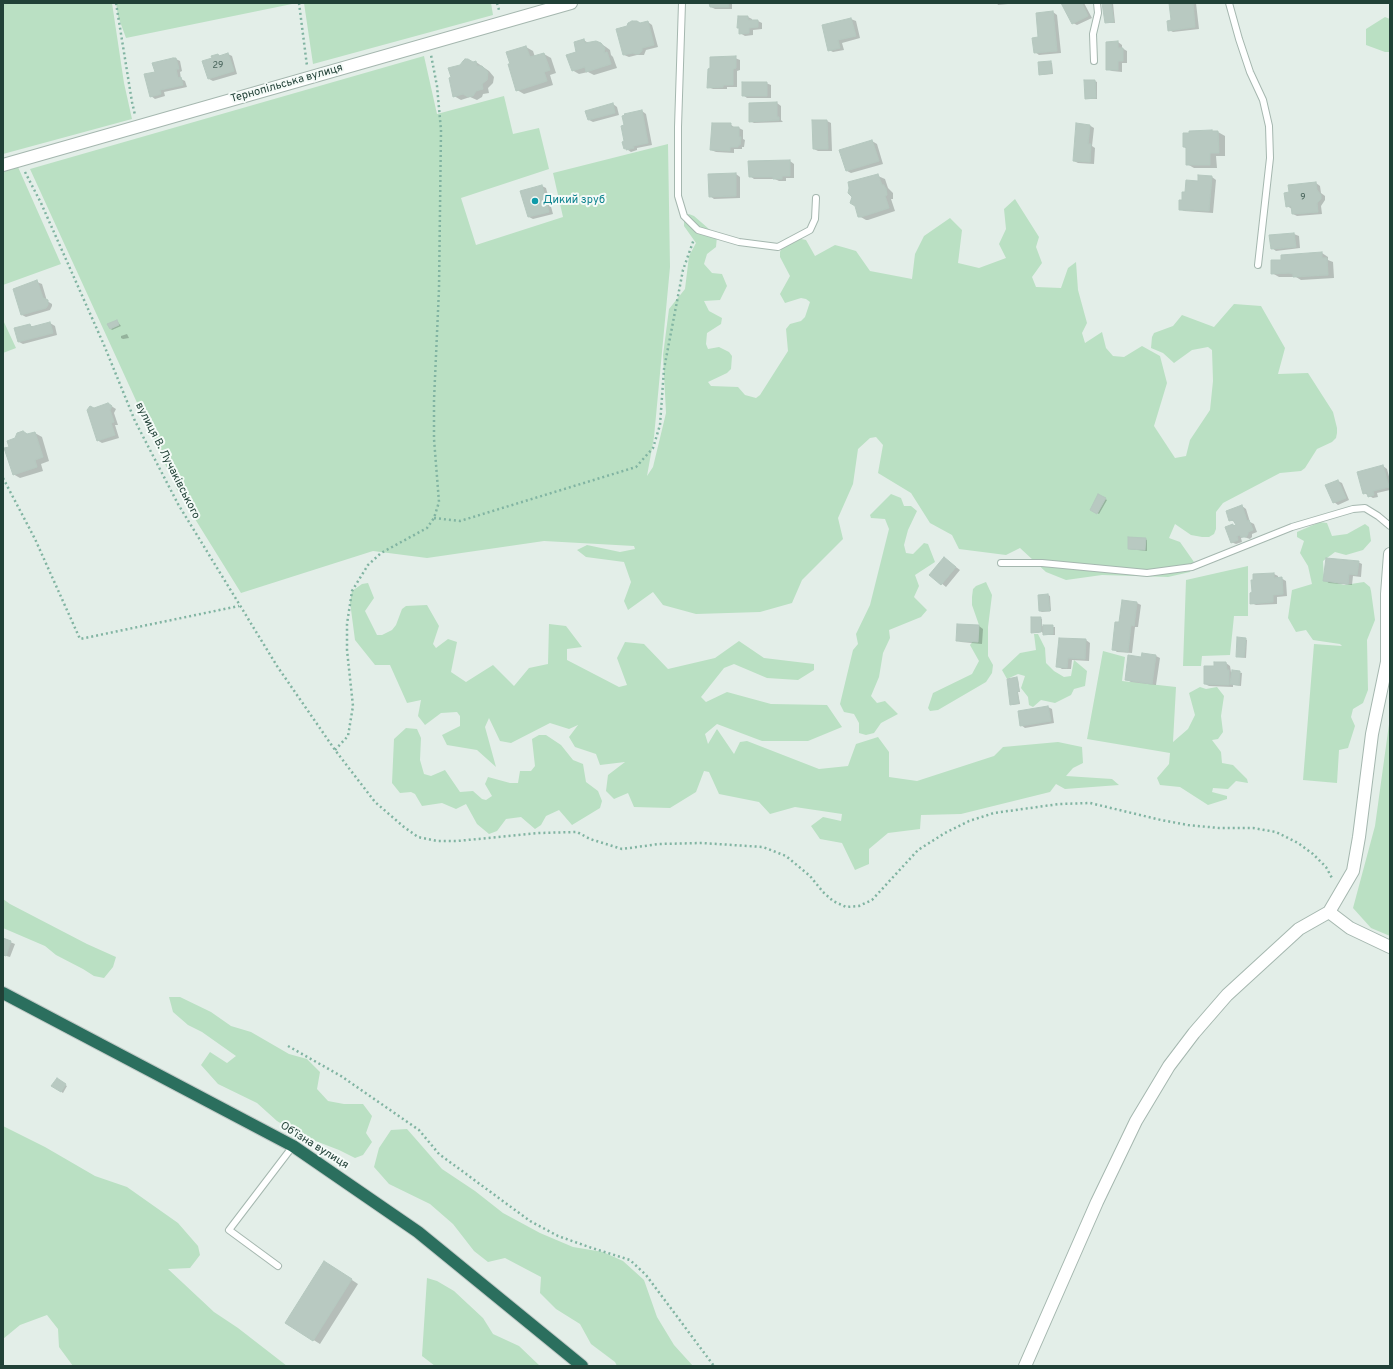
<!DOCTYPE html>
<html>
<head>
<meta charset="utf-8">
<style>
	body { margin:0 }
	#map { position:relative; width:1393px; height:1369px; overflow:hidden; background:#e3eee8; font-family:Overpass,sans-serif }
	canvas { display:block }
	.frame { position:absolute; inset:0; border:4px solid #214137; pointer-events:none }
</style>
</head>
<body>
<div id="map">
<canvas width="1393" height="1369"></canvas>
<div class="frame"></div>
</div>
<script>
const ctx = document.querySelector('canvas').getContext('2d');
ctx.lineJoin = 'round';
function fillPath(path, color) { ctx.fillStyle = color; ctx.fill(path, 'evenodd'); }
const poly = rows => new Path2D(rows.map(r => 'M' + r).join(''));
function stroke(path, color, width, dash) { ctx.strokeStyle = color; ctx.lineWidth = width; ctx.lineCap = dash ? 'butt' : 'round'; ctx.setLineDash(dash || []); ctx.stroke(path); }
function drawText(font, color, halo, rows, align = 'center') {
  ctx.font = font + ' Overpass,sans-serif'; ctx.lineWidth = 4; ctx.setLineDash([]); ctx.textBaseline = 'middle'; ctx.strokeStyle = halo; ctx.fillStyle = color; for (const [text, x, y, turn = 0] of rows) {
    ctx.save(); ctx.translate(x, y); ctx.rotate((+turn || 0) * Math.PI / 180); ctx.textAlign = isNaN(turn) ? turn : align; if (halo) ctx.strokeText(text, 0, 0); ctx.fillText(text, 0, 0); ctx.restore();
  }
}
const green = poly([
	[3,3,112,3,124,83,132,119,3,154],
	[116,3,292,3,292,4,126,38,118,16],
	[304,3,491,3,493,15,313,64],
	[1385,17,1390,19,1390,52,1385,52,1366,45,1366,29],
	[424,56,437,114,504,96,513,134,539,128,549,169,461,198,476,245,563,217,553,173,668,144,670,267,654,437,647,476,653,467,666,413,663,355,669,309,685,289,689,256,696,243,684,226,684,216,689,214,694,216,717,236,716,247,707,254,704,264,712,273,722,274,727,286,720,300,704,301,709,311,722,318,721,324,707,333,706,344,708,349,719,347,729,352,732,356,731,369,727,373,708,382,711,386,738,387,745,395,756,398,760,395,788,351,786,329,790,324,801,321,805,317,810,302,806,299,801,298,785,303,780,294,790,276,780,257,780,252,786,238,792,237,806,240,815,256,835,245,846,248,856,251,870,271,912,279,915,254,924,236,950,218,962,230,958,263,979,268,1006,258,999,244,1006,229,1004,209,1015,199,1039,237,1036,247,1042,263,1032,277,1036,287,1061,288,1068,268,1076,262,1078,290,1087,323,1082,333,1085,343,1102,332,1106,348,1113,356,1124,357,1142,346,1160,356,1167,383,1154,426,1175,458,1186,456,1190,440,1210,410,1213,381,1212,350,1208,347,1192,350,1174,363,1163,353,1151,348,1152,337,1154,333,1173,326,1182,315,1214,327,1234,304,1261,306,1285,348,1278,374,1308,373,1333,412,1337,428,1337,433,1336,438,1332,442,1317,449,1305,468,1301,471,1280,473,1223,503,1216,512,1216,529,1214,534,1209,537,1202,537,1191,535,1175,524,1169,538,1180,542,1194,562,1190,572,1168,577,1102,575,1066,580,1046,572,1020,548,1006,555,959,549,952,535,930,523,911,493,878,473,883,445,876,437,870,438,858,449,853,484,838,518,843,539,802,580,792,603,760,612,696,614,663,605,653,592,628,610,624,601,631,582,624,562,586,557,577,550,587,545,620,552,635,549,634,546,544,541,427,558,373,551,241,593,177,490,30,169],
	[18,167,61,264,3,285,3,172],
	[3,320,16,348,3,353],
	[891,494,901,498,904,506,911,506,917,511,908,530,904,545,906,553,913,554,924,543,928,544,935,562,915,575,919,586,914,597,927,610,921,617,889,630,890,638,883,653,879,677,871,696,877,703,885,701,898,714,881,723,874,733,866,735,859,733,859,723,854,714,844,712,840,704,853,650,858,644,856,634,870,605,889,529,885,519,871,518,870,515],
	[1320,522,1327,523,1332,536,1347,534,1365,524,1369,527,1371,541,1363,550,1346,555,1335,552,1323,561,1324,579,1344,585,1364,582,1370,587,1371,591,1375,620,1367,640,1368,690,1363,703,1353,709,1351,717,1355,726,1348,748,1339,750,1337,783,1303,780,1314,644,1342,646,1340,644,1313,640,1306,630,1296,632,1288,618,1292,590,1312,584,1308,566,1300,553,1304,541,1297,537,1297,532],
	[1248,566,1248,616,1234,616,1230,655,1202,656,1201,666,1183,666,1186,580],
	[986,582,992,595,988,627,988,656,993,665,992,673,986,682,938,710,930,711,928,708,933,693,972,674,979,661,970,645,979,633,979,625,972,605,972,597,973,589,976,586],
	[368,583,374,598,365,611,377,635,382,635,392,630,396,625,402,609,406,606,427,605,439,626,433,644,436,648,448,639,457,642,451,672,466,682,493,665,514,686,529,668,548,664,549,624,566,626,582,647,567,649,567,660,619,687,627,685,617,658,625,642,644,644,668,669,715,658,739,641,764,658,814,664,814,670,798,680,767,678,734,664,724,668,701,697,706,702,727,692,771,704,827,705,842,727,808,741,762,741,717,724,705,734,708,744,717,729,734,754,740,742,747,741,819,769,848,766,856,744,878,737,889,752,889,777,917,781,994,756,1003,747,1058,742,1082,747,1083,763,1073,768,1066,776,1112,779,1119,785,1065,789,1056,784,1050,792,961,814,921,815,920,829,888,833,869,849,869,864,855,870,842,843,820,839,811,826,823,817,841,821,842,814,795,807,770,814,759,802,719,794,709,772,704,771,696,792,670,808,634,807,628,793,614,799,606,791,608,775,625,762,600,765,596,754,575,747,569,737,578,725,569,729,550,723,511,743,500,741,489,718,485,727,496,767,477,750,447,745,442,735,460,726,460,716,457,712,441,713,425,725,418,716,421,700,407,703,390,665,375,665,355,640,350,602,352,591,362,584],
	[1034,634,1038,634,1045,648,1046,663,1054,671,1064,677,1071,676,1074,660,1087,671,1085,686,1074,689,1071,695,1055,703,1041,700,1033,707,1029,705,1028,697,1021,688,1025,676,1018,674,1007,679,1002,670,1020,653,1036,650],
	[1103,651,1125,657,1122,681,1176,687,1173,742,1188,729,1195,715,1189,693,1200,687,1206,689,1217,687,1224,696,1221,716,1223,732,1218,739,1212,740,1221,752,1222,763,1233,765,1247,779,1248,783,1236,781,1228,789,1213,788,1212,792,1227,796,1227,799,1208,805,1180,787,1160,785,1157,778,1169,764,1170,753,1087,739],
	[1390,717,1390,936,1371,928,1353,908,1375,826],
	[406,728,417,729,421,738,420,760,424,774,431,776,445,770,460,792,473,791,482,799,486,800,492,796,485,784,488,777,510,783,518,783,520,771,531,771,535,766,532,739,539,735,546,735,561,745,573,760,583,764,586,782,598,791,602,801,600,808,572,825,559,810,546,816,541,825,535,829,521,817,506,819,497,831,489,834,477,824,466,804,456,809,442,803,422,806,415,794,411,792,400,793,392,783,394,739],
	[3,899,10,904,87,944,116,957,113,967,104,978,94,976,83,969,56,955,45,946,3,928],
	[169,997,180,997,211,1012,231,1026,251,1032,289,1054,307,1059,320,1072,317,1089,328,1101,344,1104,363,1104,372,1116,366,1133,372,1142,363,1155,355,1158,339,1150,300,1135,277,1121,257,1103,218,1084,201,1065,210,1052,227,1063,236,1056,202,1032,188,1025,173,1012],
	[3,1126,45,1147,95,1176,127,1187,178,1223,198,1246,200,1255,190,1268,168,1269,214,1312,238,1328,287,1366,73,1366,59,1347,58,1329,47,1315,20,1325,3,1339],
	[407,1129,442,1169,475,1191,503,1213,540,1233,573,1247,603,1252,623,1261,644,1280,657,1317,674,1345,693,1366,617,1366,615,1362,591,1344,580,1324,556,1309,540,1293,541,1277,505,1258,488,1262,474,1251,453,1224,430,1204,389,1184,374,1167,379,1148,391,1130],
	[427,1278,437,1281,454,1291,483,1318,493,1334,519,1346,540,1366,435,1366,422,1356]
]);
const shadow = poly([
	[710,3,732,3,732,9,715,9,711,7],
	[997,3,1018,3,998,5],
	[1062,3,1084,3,1092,18,1077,25,1073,23],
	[1103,3,1113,3,1115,23,1108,23,1106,22],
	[1170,3,1196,3,1199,29,1173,32,1169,30,1172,21],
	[1053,12,1057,15,1061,53,1039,55,1035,52,1039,38],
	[748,17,752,19,752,21,758,21,762,23,762,29,753,30,753,35,745,36,740,33],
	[851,19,856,21,860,38,842,43,844,50,833,52,829,50,823,26],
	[648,22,652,25,658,47,646,50,644,55,637,55,629,57,624,55,640,24],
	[584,40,588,43,598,42,606,47,610,50,611,55,613,57,617,68,594,75,588,72,579,74,572,70,577,53],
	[1118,42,1122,45,1122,48,1127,51,1127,63,1122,63,1122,72,1112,71,1107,69],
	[526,47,533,51,535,57,544,54,551,58,556,73,550,75,553,85,524,94,517,90],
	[228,54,232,56,237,74,213,81,209,79,203,62,213,59,218,55,221,56],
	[735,58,740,60,740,70,737,71,737,87,727,87,727,89,713,89,708,87],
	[176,59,180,61,182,71,180,72,181,79,185,81,187,87,164,92,165,96,155,99,151,96,156,73],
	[476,62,489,71,494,77,493,83,488,88,489,93,483,94,482,97,477,100,470,97,461,100,454,96,473,63],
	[1050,62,1052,63,1053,74,1042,75,1040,74],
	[1095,81,1097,82,1097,99,1088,99,1086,98],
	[766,83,771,85,771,98,747,98,743,95],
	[777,103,781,106,781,120,783,122,754,123,750,121],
	[613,104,617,107,619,115,593,122,589,120],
	[642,111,646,114,652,145,637,148,637,150,631,152,625,148],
	[827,121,831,123,832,151,818,151,814,149],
	[730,124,735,128,739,128,743,130,743,139,745,140,744,147,742,147,742,149,734,149,734,153,716,152,711,150],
	[1089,125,1094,128,1092,146,1095,148,1094,164,1078,163,1074,161],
	[1218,132,1225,136,1225,156,1216,156,1217,168,1194,168,1187,164,1187,149,1184,147,1190,133],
	[872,141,877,144,883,164,851,173,847,171],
	[790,161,794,164,794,178,786,178,786,181,779,181,775,179,754,179,750,176],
	[736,174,740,177,740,198,714,199,710,196],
	[878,176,885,179,888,188,893,193,893,199,891,199,895,211,868,220,866,220,859,216],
	[1212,177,1216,180,1213,213,1184,211,1180,209,1186,193,1199,182],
	[1316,183,1320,186,1321,193,1325,196,1325,200,1321,206,1322,214,1297,216,1293,214,1292,209,1287,206],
	[542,186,546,188,553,214,533,219,529,217],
	[1294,234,1299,236,1300,248,1276,251,1272,248,1270,236],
	[1322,253,1328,257,1328,260,1333,262,1334,278,1301,280,1296,277,1279,277,1272,273,1282,261],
	[37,282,42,284,47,301,52,304,52,306,50,310,26,317,22,315,14,289],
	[117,321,121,326,112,330,111,329],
	[50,323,55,326,57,335,23,344,19,342,29,325,34,327],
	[127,334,129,338,123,339,121,338,121,336],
	[108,404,116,409,114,413,118,425,115,425,119,438,102,443,97,440,94,409],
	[35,433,42,437,49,461,41,464,43,471,20,478,13,474,10,447,16,439],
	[1383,466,1387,469,1390,480,1390,490,1377,493,1378,497,1373,498,1364,493],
	[1338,481,1342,483,1349,500,1338,505,1334,502],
	[1099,495,1107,500,1099,514,1091,509],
	[1242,506,1246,509,1250,522,1254,524,1257,532,1252,534,1252,537,1250,539,1244,537,1241,538,1242,542,1236,544,1231,542,1233,525,1237,526,1236,522,1230,520],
	[1145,539,1147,540,1147,551,1129,549],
	[948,561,960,570,946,587,930,574],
	[1358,562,1362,564,1361,577,1353,576,1352,585,1329,583,1324,580],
	[1274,574,1278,576,1278,579,1281,578,1286,581,1287,596,1277,597,1277,604,1256,605,1251,603,1254,580],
	[1048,595,1050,596,1051,611,1042,612,1040,611,1039,596],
	[1122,601,1137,603,1141,605,1138,627,1135,627,1132,653,1117,652,1113,649,1120,623],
	[1040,618,1042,619,1042,626,1055,627,1055,635,1046,635,1037,629,1036,631,1040,633,1032,632],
	[979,626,983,629,982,644,961,642,957,640],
	[1245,639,1247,640,1246,658,1238,657,1237,656],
	[1086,640,1090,643,1089,661,1072,660,1071,669,1062,669,1057,666],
	[1142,654,1156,656,1160,658,1156,685,1131,682,1126,679,1142,658],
	[1226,663,1230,666,1231,672,1233,673,1233,671,1242,673,1241,686,1233,685,1233,687,1209,686,1205,684,1215,667],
	[1016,678,1018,679,1020,692,1018,692,1020,704,1013,705,1011,704],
	[1048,707,1052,709,1054,723,1025,728,1021,725],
	[3,939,15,944,10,957,3,955],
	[57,1079,67,1086,63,1093,52,1086],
	[331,1266,358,1284,320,1344,286,1323]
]);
const building = poly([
	[709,3,728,3,729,7,710,7,709,3],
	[1061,3,1082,3,1088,16,1072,24,1061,3],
	[1102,3,1111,3,1114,22,1105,23,1102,3],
	[1169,3,1193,3,1195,27,1168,31,1167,21,1171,20,1169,3],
	[1053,11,1057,51,1034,53,1032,38,1038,37,1036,13,1053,11],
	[738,16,748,16,748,20,758,20,758,27,749,28,749,33,739,34,739,28,737,28,738,16],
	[851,18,856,36,838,40,840,48,828,51,822,25,851,18],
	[632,21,637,21,640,23,648,21,654,45,642,48,642,51,639,54,636,54,633,53,623,55,616,29,627,26,628,23,632,21],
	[584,39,585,43,596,41,601,43,605,48,604,53,607,52,611,64,586,72,585,67,572,71,566,55,576,52,574,42,584,39],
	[1118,41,1118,48,1123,48,1123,61,1118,61,1118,70,1106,70,1106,42,1118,41],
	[526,46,530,57,544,53,550,70,544,72,547,81,516,91,508,64,510,64,506,52,526,46],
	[228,53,234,71,208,79,202,61,212,58,211,56,218,54,219,56,228,53],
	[736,56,736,68,733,69,733,85,723,85,723,87,707,88,708,69,710,68,710,57,736,56],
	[173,58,176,58,179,69,176,69,178,78,181,77,183,85,160,90,161,94,150,97,144,74,155,72,152,63,173,58],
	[465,59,468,59,473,62,476,61,477,66,482,66,488,72,487,80,482,84,483,89,476,91,473,96,468,97,463,94,453,97,449,78,451,77,448,68,460,65,463,61,465,59],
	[1051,61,1052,73,1039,75,1038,62,1051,61],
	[1084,80,1095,80,1096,98,1085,99,1084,80],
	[742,82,767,82,767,96,742,96,742,82],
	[777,102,777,117,779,117,779,120,749,122,749,103,777,102],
	[613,103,615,113,588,120,585,111,613,103],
	[642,110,648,143,633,146,634,148,626,150,626,148,624,149,622,142,624,141,621,126,624,125,622,116,625,115,624,114,642,110],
	[812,120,827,120,828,149,813,149,812,120],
	[712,123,731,123,731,127,739,127,739,137,741,137,740,145,738,145,738,147,730,147,730,151,710,150,712,123],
	[1076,123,1090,125,1088,144,1091,144,1090,162,1073,161,1076,123],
	[1212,130,1212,131,1218,131,1219,153,1210,153,1210,165,1186,165,1186,147,1183,147,1183,133,1189,133,1189,131,1212,130],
	[872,140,879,161,846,171,839,150,872,140],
	[790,160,790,176,782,176,782,179,773,179,773,177,749,177,748,161,790,160],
	[736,173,736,196,709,197,708,174,736,173],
	[878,174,882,185,884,185,885,188,886,188,887,195,885,196,889,208,861,217,858,217,855,206,850,203,852,197,848,193,849,188,848,182,878,174],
	[1198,175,1212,176,1209,211,1179,210,1179,200,1182,200,1182,192,1185,192,1186,180,1198,181,1198,175],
	[1316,182,1317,190,1321,195,1321,199,1317,203,1318,212,1292,214,1291,206,1286,207,1284,193,1289,192,1288,185,1316,182],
	[542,185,549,212,528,217,520,191,542,185],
	[1294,233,1296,247,1271,249,1269,235,1294,233],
	[1322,252,1322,258,1327,258,1328,275,1293,277,1293,274,1289,273,1271,274,1271,260,1281,260,1281,255,1322,252],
	[37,280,43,298,48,300,48,305,46,308,21,315,13,289,37,280],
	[117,320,119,325,110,329,107,324,117,320],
	[50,322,53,333,18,342,14,328,30,324,31,327,50,322],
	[108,403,112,406,110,410,114,422,111,423,115,435,97,441,87,410,90,406,94,408,108,403],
	[23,431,27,434,35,432,43,457,35,460,37,467,13,475,4,448,9,447,7,441,15,438,17,433,23,431],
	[1383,465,1389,487,1373,491,1374,495,1368,497,1367,493,1363,494,1357,472,1383,465],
	[1338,480,1346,498,1333,503,1325,485,1338,480],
	[1098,494,1106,498,1097,514,1090,510,1098,494],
	[1242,505,1247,521,1249,520,1253,530,1248,532,1248,534,1246,537,1241,537,1240,535,1237,536,1238,540,1231,543,1225,527,1233,524,1233,526,1236,525,1233,520,1229,521,1226,511,1242,505],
	[1128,537,1146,538,1145,550,1128,549,1128,537],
	[944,557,956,567,941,585,929,575,944,557],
	[1326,558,1359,561,1357,575,1349,574,1348,584,1323,581,1326,558],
	[1274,573,1274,578,1282,577,1283,594,1273,595,1273,602,1250,604,1250,593,1252,592,1251,580,1253,580,1253,574,1274,573],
	[1048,594,1050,611,1039,611,1038,595,1048,594],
	[1122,600,1137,602,1134,626,1131,625,1128,652,1112,650,1115,622,1119,622,1122,600],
	[1031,617,1041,617,1041,632,1031,633,1031,617],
	[957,624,979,625,978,642,956,641,957,624],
	[1043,625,1053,625,1053,634,1043,635,1043,625],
	[1237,637,1246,638,1244,657,1236,657,1237,637],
	[1059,638,1086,639,1085,659,1068,658,1067,668,1056,667,1059,638],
	[1142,653,1156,655,1152,684,1125,680,1128,655,1141,657,1142,653],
	[1214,662,1226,662,1227,670,1229,670,1229,685,1204,684,1204,666,1214,666,1214,662],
	[1232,670,1240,671,1239,685,1230,684,1232,670],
	[1017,677,1019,691,1017,692,1019,703,1010,705,1007,679,1017,677],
	[1048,706,1051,721,1020,726,1018,711,1048,706],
	[3,938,11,941,6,956,3,955,3,938],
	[57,1078,66,1084,61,1092,51,1086,57,1078],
	[324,1261,352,1279,313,1341,285,1323,324,1261]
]);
const path = poly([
	[116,3,132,102,135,115],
	[299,3,307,66],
	[497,3,499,10],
	[25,172,41,203,104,345,135,421,178,504,277,666,335,750,375,802,404,827,418,837,437,841,457,841,539,833,577,832,590,839,622,849,659,844,702,843,763,847,786,856,810,876,823,892,833,901,846,907,859,906,872,900,918,850,945,833,969,821,994,813,1059,804,1090,803,1161,820,1188,825,1219,828,1253,828,1276,832,1298,843,1313,854,1326,867,1333,880],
	[3,478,35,539,80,639,239,606],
	[434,518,460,521,636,467,653,448,660,425,664,369,683,270,694,239],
	[335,750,348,736,353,706,347,650,347,624,352,591,368,565,381,553,427,528,434,518,439,502,434,439,434,400,439,289,441,130,437,86,431,55],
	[288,1046,341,1076,419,1130,439,1154,530,1221,558,1236,589,1247,630,1260,646,1275,714,1366]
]);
const lane = poly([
	[682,3,678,127,678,196,684,216,698,230,739,242,778,247,810,230,815,219,816,198],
	[1229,3,1239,39,1250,72,1263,100,1269,126,1270,158,1258,265],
	[1094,61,1093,34,1098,13,1097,3],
	[1001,563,1042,563,1147,573,1192,567,1292,527,1353,509,1365,508,1378,516,1390,526],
	[278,1266,229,1230,293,1146]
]);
const street = poly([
	[3,165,571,3],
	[1329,912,1350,928,1390,947],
	[1025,1366,1097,1202,1136,1121,1169,1066,1194,1033,1227,995,1299,929,1329,912,1353,871,1359,837,1372,734,1387,662,1387,594,1390,554]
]);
const highway = poly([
	[3,993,293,1146,418,1232,582,1366]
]);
const markers = [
	[535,201,4,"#0f9aa8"]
];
const numberNames = [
	["29",218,66],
	["9",1303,198]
];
const streetNames = [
	["Тернопільська вулиця",287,84,-16],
	["вулиця В. Лучаківського",167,461,63],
	["Обʼїзна вулиця",314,1146,32]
];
const cultureNames = [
	["Дикий зруб",543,201]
];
fillPath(green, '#bae0c3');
fillPath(shadow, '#0003');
fillPath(building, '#b8c9c1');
stroke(building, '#b5c8bf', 1);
stroke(lane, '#a5b7af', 8);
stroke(street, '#a5b7af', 14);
stroke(highway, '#c1cac7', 14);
stroke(path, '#81b4a2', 2.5, [2, 3]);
stroke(lane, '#fff', 6);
stroke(street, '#fff', 12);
stroke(highway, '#2b6f5e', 12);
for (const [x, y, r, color] of markers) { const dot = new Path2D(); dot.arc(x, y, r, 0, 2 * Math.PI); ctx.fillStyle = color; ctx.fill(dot); stroke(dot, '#f4faf7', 1.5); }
drawText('9px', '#47635a', null, numberNames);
drawText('11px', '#214137', '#f4faf7', streetNames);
drawText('11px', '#0d838f', '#f4faf7', cultureNames, 'left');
</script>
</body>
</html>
